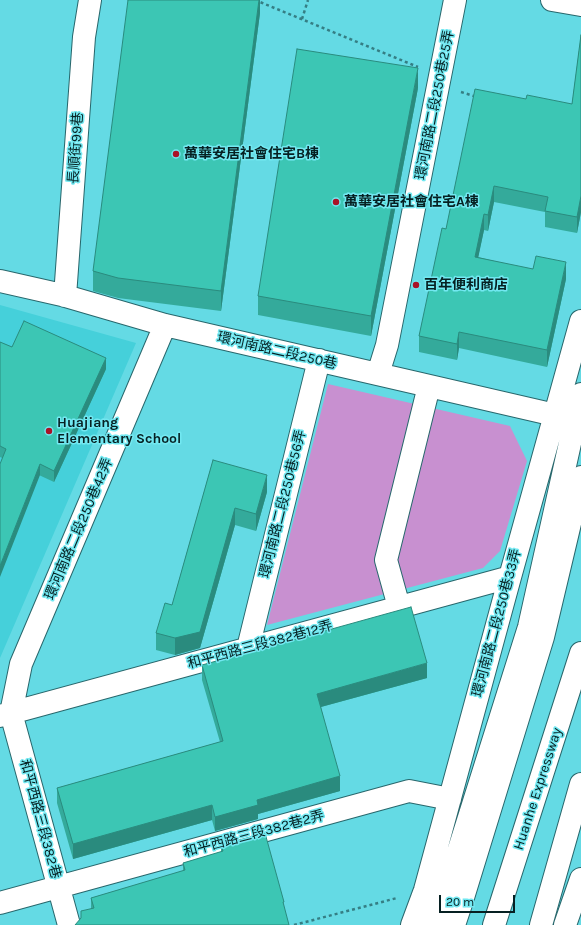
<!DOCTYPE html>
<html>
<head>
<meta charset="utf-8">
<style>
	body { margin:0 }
	#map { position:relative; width:581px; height:925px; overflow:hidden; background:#64dae4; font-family:Karla,sans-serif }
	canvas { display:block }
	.scale { position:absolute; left:439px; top:895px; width:76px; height:18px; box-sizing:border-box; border:2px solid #062022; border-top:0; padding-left:5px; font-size:12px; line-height:14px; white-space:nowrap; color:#062022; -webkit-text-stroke:3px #72e8f1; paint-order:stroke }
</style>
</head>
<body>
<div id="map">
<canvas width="581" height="925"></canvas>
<div class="scale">20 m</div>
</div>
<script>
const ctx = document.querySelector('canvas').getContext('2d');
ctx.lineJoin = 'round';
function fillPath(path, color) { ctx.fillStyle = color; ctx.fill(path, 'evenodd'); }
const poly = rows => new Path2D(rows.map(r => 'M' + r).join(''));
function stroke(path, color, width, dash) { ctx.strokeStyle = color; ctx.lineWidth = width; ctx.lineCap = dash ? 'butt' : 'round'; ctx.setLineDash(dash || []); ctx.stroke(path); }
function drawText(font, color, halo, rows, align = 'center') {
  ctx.font = font + ' Karla,"Noto Sans TC",sans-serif'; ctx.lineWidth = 3; ctx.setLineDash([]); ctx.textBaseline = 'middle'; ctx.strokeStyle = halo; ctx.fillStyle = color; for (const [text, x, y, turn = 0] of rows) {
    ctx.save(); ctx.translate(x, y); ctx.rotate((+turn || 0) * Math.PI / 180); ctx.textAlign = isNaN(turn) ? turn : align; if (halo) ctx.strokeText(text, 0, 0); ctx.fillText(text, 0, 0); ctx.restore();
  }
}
const built = poly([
	[0,305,136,343,0,658]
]);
const green = poly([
	[328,384,510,426,527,461,500,551,483,568,267,625]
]);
const path = poly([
	[255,0,418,67],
	[302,19,308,0],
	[461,92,477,97],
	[294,925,397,898]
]);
const minor = poly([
	[552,0,581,5],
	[0,281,62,295,165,325,555,415],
	[65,296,84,37,90,0],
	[378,374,387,345,455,0],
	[399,607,386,560,429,386],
	[248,648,319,360],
	[0,716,510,577],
	[0,903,409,791,450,799],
	[69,925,11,713,21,664,165,325],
	[412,925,425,890,510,577,581,321],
	[432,925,443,900,529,627,581,394],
	[565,925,581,879]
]);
const highway = poly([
	[454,925,461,904,543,637,581,477],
	[494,925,581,653],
	[541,925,581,784]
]);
const wall = poly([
	[260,0,260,13,221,311,118,298,93,291,93,271],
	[581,35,581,212,577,233,545,227,545,212,494,202,488,231,484,230,478,257,566,279,547,367,459,348,457,360,419,352,419,336,446,229,526,99,572,104],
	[418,88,371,336,258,315,258,296],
	[0,342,12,347,106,369,54,482,0,457],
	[213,460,267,492,256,531,235,525,200,648,175,655,156,650,156,633,172,605],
	[202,665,427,678,321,707,340,791,258,814,258,819,215,831,212,820,73,859,57,803,57,788,220,742,202,680],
	[265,833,81,918,91,909,91,898,183,871,183,863,221,852,221,845]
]);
const shadedWall = poly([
	[259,0,260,0,260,13,221,311,221,291],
	[418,68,418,88,371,336,371,316],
	[494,186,494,202,488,231,488,215],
	[581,196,581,212,577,233,577,217],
	[484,214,484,230,475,273,475,257],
	[566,262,566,279,547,367,547,350],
	[459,332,459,348,457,360,457,344],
	[106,358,106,369,54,482,54,471],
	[40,464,40,475,0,577,0,566],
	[267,475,267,492,256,531,256,514],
	[235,508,235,525,200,648,175,655,175,638],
	[427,663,427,678,317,708,317,694],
	[340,776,340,791,258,814,258,819,215,831,215,817,257,800],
	[212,805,212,820,73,859,73,844]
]);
const building = poly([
	[128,0,259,0,221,291,118,278,93,271,128,0],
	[581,35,581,196,577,217,545,211,548,197,494,186,488,215,484,214,475,257,533,269,536,256,566,262,547,350,459,332,457,344,419,336,442,228,446,229,475,89,526,99,527,95,572,104,581,35],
	[297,49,418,68,371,316,258,296,297,49],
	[24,321,106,358,54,471,40,464,0,566,0,464,6,449,0,446,0,342,12,347,24,321],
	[213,460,267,475,256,514,235,508,200,632,175,638,156,633,165,603,172,605,213,460],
	[411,607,427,663,317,694,340,776,257,800,258,805,215,817,212,805,73,844,57,788,223,741,202,665,411,607],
	[265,833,284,902,283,902,289,925,75,925,81,918,81,911,94,908,91,898,185,870,183,863,223,851,221,845,265,833]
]);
const markers = [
	[176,154,4,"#a91227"],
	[336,202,4,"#a91227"],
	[416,285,4,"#a91227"],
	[49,431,4,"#a91227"]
];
const streetNames = [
	["環河南路二段250巷25弄",435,105,-79],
	["長順街99巷",76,148,-86],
	["環河南路二段250巷",277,351,13],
	["環河南路二段250巷56弄",283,504,-76],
	["環河南路二段250巷42弄",79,529,-67],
	["環河南路二段250巷33弄",497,623,-75],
	["和平西路三段382巷12弄",260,645,-15],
	["Huanhe Expressway",538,789,-72],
	["和平西路三段382巷",40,819,75],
	["和平西路三段382巷2弄",254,834,-15]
];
const poiNames = [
	["萬華安居社會住宅B棟",184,154],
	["萬華安居社會住宅A棟",344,202],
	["百年便利商店",424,285],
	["Huajiang",57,423],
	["Elementary School",57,439]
];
fillPath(built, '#45d0da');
fillPath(green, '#c890d0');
stroke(minor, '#28676c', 24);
stroke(highway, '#28676c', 24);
stroke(path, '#357e84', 2.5, [3, 3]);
stroke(minor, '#fff', 22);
stroke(highway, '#fff', 22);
fillPath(wall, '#34aa9b');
fillPath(shadedWall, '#2a8b7e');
fillPath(building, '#3cc6b4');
stroke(building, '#2a8b7e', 1);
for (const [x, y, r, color] of markers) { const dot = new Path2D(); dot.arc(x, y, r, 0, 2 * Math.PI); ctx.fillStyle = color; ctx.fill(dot); stroke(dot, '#72e8f1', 1.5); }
drawText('14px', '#062022', '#72e8f1', streetNames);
drawText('bold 14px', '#062022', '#72e8f1', poiNames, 'left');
</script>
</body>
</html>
